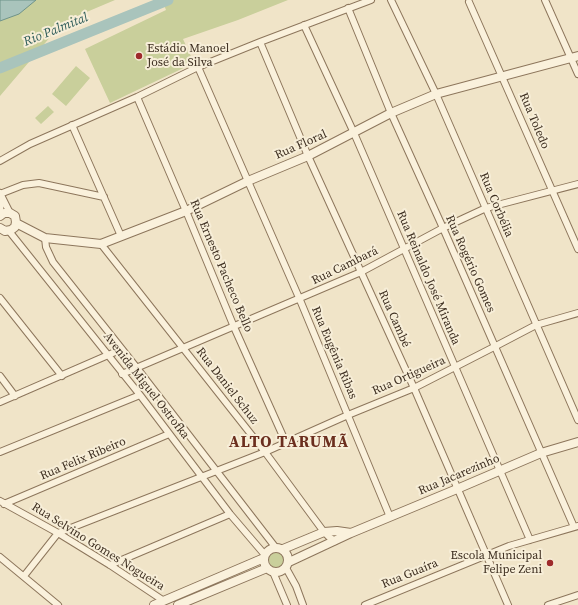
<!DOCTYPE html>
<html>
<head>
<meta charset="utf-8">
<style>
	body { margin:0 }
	canvas { display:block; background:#f0e4c8 }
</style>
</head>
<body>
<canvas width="578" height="605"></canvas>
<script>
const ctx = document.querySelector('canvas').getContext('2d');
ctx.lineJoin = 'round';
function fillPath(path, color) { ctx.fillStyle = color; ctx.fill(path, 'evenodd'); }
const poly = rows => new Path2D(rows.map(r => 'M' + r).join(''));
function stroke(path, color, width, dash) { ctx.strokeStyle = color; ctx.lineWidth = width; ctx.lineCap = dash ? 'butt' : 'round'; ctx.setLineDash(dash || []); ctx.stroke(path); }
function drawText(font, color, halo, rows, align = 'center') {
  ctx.font = font + ' "Source Serif 4",serif'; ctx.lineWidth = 4; ctx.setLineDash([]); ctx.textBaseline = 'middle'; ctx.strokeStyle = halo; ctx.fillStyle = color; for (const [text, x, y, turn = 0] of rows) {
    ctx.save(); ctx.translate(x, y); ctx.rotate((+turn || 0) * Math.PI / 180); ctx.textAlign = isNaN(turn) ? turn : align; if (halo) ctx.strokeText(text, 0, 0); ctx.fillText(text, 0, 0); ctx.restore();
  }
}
const green = poly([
	[22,0,115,0,63,22,0,96,0,10],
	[162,0,288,0,238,20,183,39,194,63,110,103,85,49,166,10],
	[76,66,90,78,66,106,52,94],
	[48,106,54,112,41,124,35,118],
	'269 560a8 8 0 1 1 16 0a8 8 0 1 1-16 0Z'
]);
const water = poly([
	[0,0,36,0,19,14,0,21,0,0]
]);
const river = poly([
	[0,68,168,0]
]);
const minor = poly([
	[391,0,436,94,578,420],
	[545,0,578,74],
	[469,2,578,249],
	[348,8,391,113,443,228,574,527],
	[304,25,354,133,530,540],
	[260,42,308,156,414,388,508,605],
	[198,67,300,300,390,517],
	[137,97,186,211,234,327,286,443],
	[72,125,121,236],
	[0,161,30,144,137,97,198,67,260,42,371,0],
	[0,193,10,213],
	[0,194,23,185,39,183,104,197],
	[0,214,1,196],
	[9,231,140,395,230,514,265,555],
	[45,238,46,247,53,262,137,368,276,548],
	[101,244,265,452,324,532,329,537,335,541],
	[0,298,62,376],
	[122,374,361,272,443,228,486,208,578,184],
	[0,376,15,396],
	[0,402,122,349],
	[0,452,140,395],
	[0,501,58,533,110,565,164,601],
	[4,504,169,434],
	[0,557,58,605],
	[110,565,230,514],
	[286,568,296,586,303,605],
	[273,572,287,605],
	[24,576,58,533,265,452,348,415,414,388,494,347,536,325,578,313],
	[365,605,509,546,578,526],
	[548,605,578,595]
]);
const tertiary = poly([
	[0,216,4,213,10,213,15,216,16,222,15,227,11,230,5,231,0,228],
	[16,223,45,238,101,244,186,211,248,181,308,156,391,113,436,94,578,56],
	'264 560a12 12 0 1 1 24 0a12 12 0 1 1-24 0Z',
	[283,549,324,532,337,531,351,533],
	[289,562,351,533,457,489,541,453,578,442],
	[154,605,264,558],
	[178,605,267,568]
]);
const markers = [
	[139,56,4,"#9e2a2b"],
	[550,563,4,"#9e2a2b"]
];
const poiNames = [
	["Estádio Manoel",147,49],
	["José da Silva",147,63],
	["Escola Municipal",542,556,"right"],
	["Felipe Zeni",542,570,"right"]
];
const streetNames = [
	["Rua Toledo",534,121,67],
	["Rua Floral",301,145,-24],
	["Rua Corbélia",496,205,67],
	["Rua Rogério Gomes",470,264,66],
	["Rua Ernesto Pacheco Bello",221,266,67],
	["Rua Cambará",345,266,-26],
	["Rua Reinaldo José Miranda",428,278,67],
	["Rua Cambé",394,319,66],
	["Rua Eugênia Ribas",334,353,67],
	["Rua Ortigueira",409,376,-24],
	["Avenida Miguel Ostrofka",146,386,52],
	["Rua Daniel Schuz",227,386,52],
	["Rua Felix Ribeiro",83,459,-23],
	["Rua Jacarezinho",459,475,-23],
	["Rua Selvino Gomes Nogueira",98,547,32],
	["Rua Guaíra",410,574,-22]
];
const waterNames = [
	["Rio Palmital",56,30,-22]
];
const districtNames = [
	["ALTO TARUMÃ",289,443]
];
fillPath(green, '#c9cf9b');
fillPath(water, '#a9c4bc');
stroke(water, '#6f938a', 1);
stroke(river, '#a9c4bc', 11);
stroke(minor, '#8d765c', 8);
stroke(tertiary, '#8d765c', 10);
stroke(minor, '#faf1dc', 6);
stroke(tertiary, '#faf1dc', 8);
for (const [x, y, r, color] of markers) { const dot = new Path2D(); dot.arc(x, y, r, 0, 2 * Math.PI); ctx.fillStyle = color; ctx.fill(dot); stroke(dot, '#f7eed8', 1.5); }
drawText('12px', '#3d2e20', '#f7eed8', poiNames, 'left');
drawText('12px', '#3d2e20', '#f7eed8', streetNames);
drawText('italic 13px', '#2f5d5a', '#f7eed8', waterNames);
ctx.letterSpacing = '1px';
drawText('bold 16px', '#6b2e1e', '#f7eed8', districtNames);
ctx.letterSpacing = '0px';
</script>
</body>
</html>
